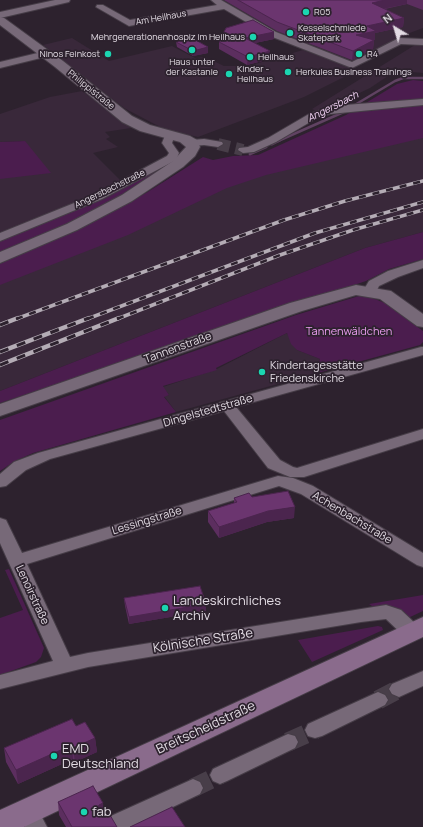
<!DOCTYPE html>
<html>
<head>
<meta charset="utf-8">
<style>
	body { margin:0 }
	#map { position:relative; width:423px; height:827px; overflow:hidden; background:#2d222e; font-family:Manrope,sans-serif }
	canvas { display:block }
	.north { position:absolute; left:375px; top:8px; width:40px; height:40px; -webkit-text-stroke:3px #2d222e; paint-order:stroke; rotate:322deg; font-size:11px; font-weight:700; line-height:16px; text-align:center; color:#e2dbe3 }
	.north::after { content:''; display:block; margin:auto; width:14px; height:18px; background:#e2dbe3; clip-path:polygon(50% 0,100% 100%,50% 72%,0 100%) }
</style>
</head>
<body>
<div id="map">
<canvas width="423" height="827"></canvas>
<div class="north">N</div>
</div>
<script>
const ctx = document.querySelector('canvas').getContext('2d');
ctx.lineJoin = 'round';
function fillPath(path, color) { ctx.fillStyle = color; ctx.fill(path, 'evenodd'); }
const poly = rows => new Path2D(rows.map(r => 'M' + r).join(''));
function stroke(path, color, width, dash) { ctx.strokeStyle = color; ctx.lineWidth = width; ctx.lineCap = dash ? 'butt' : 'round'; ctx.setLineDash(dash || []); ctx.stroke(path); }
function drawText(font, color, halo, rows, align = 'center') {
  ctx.font = font + ' Manrope,sans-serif'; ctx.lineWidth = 3.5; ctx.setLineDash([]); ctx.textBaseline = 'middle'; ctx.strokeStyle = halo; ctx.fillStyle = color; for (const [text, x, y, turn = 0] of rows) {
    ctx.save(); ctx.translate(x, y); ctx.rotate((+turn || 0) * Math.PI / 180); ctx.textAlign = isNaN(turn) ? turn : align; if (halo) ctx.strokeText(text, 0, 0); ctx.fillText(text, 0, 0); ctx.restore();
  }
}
const built = poly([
	[222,0,423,0,423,28,407,34,352,62,291,40],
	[72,38,109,61,172,46,195,58,205,57,224,66,248,66,303,50,358,70,304,97,198,137,164,129,124,108,43,45],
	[423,40,423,73,412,72,391,74,370,88,351,97,339,106,316,111,312,109],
	[82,91,131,128,105,132,110,137,106,139,118,147,93,153,121,181,98,194,0,233,0,178,25,141,0,142,0,114,50,97],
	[423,129,423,232,365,248,0,391,0,262,63,236,146,193,213,173,311,150],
	[287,333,297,350,320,359,314,374,176,412,164,396,169,395,163,387,217,369]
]);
const green = poly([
	[413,80,423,81,423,138,266,175,227,188,128,235,0,285,0,262,86,225,146,193,203,157,213,160,233,156,258,155,346,115,397,84],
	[25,141,51,173,0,179,0,142],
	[180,158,122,197,79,220,0,254,0,239,106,198],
	[423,232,423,259,389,269,366,281,0,403,0,391,365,248],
	[359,296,367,296,385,303,423,331,423,342,420,345,314,374,320,359,297,350,291,344,287,333,216,368,217,370,163,386,169,395,164,397,176,412,33,453,15,461,0,471,0,420,296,315],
	[9,569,44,648,41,657,36,662,0,675,0,618,23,610,5,570],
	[423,595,423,611,408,618,375,608,369,604],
	[378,626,382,627,383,630,312,662,298,640]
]);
const streamFar1 = poly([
	[353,106,395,81,403,78,423,78],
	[278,141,346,111]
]);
const stream = poly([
	[272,144,280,140],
	[250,154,266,147]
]);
const minorTunnelFar1 = poly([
	[218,144,243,150]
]);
const minorTunnel = poly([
	[378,700,399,689],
	[288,742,315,730],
	[193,788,220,775]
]);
const minor = poly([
	[55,0,70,0,69,2,0,18,0,12,55,0],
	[211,0,221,0,276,32,352,62,399,38,423,39,423,45,401,44,352,68,270,36,224,9,129,26,96,7,97,5,103,5,130,20,217,5,211,0],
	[46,51,51,54,49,56,0,68,0,62,46,51],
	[423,99,423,105,330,114,317,118,276,142,254,152,243,153,238,150,239,148,248,147,268,138,309,114,324,109,345,105,423,99],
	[170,132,175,135,172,143,179,153,176,160,102,199,0,241,0,233,94,195,167,156,169,153,162,143,166,133,170,132],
	[204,139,222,142,223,144,218,147,204,145,192,146,187,143,192,140,204,139],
	[423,260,423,268,398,277,379,286,375,294,365,294,363,291,369,281,388,271,423,260],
	[421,347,423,347,423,355,236,407,280,460,293,467,297,468,423,429,423,439,304,477,290,477,268,468,224,411,50,459,26,470,6,486,0,487,0,474,14,462,38,453,421,347],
	[278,476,293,478,313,486,423,553,423,567,417,565,301,494,279,486,27,564,70,657,88,653,386,605,401,610,419,627,421,632,419,637,412,639,405,637,386,619,361,622,88,667,0,689,0,675,53,661,0,543,0,518,6,520,22,553,278,476],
	[423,671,423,686,399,697,392,694,389,689,392,684,423,671],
	[378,692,385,695,388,700,385,705,322,736,315,738,308,736,305,730,308,724,378,692],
	[288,734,295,736,298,742,295,748,227,781,220,784,213,781,210,775,213,769,288,734],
	[193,779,200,782,203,788,200,794,131,827,99,827,102,820,193,779],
	[27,801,35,804,47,827,25,827,16,810,19,804,27,801]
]);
const tertiary = poly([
	[0,17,4,18,63,61,132,116,150,125,190,136,197,140,200,147,195,156,183,167,132,201,77,230,0,263,0,252,67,224,122,195,173,161,186,147,180,142,140,131,122,122,55,67,0,25,0,17],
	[356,285,391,291,423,314,423,327,417,326,380,299,356,295,302,311,0,416,0,404,290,303,356,285]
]);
const secondary = poly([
	[423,617,423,637,24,827,0,827,0,810,423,617]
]);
const railFar1 = poly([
	[16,319,284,220,345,201,423,181],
	[87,319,315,233,423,202],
	[117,319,280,255,353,230,423,210]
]);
const rail = poly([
	[0,325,18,318],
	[0,352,89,318],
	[0,365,119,318]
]);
const wall = poly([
	[224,0,423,0,423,10,407,4,385,9,404,18,403,27,375,33,375,40,373,40,374,40,373,49,352,60,277,31],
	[274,32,274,39,255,43,270,51,270,59,247,65,219,49,219,42],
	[176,42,208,53,193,56,177,47],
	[252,497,294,518,267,522,219,538,208,522,208,511,234,503,234,498],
	[124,598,206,611,129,624,125,606],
	[76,726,95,738,97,752,75,762,73,759,18,784,6,762,4,748],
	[58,802,104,814,117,827,66,827,59,815]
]);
const shadedWall = poly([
	[385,0,407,0,407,4,372,11,372,3],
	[404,18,403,27,375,33,375,40,355,44,356,35,367,26],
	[274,32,274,39,245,45,245,38],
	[374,40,373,49,352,60,353,51],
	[208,47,208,53,193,56,193,51],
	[270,51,270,59,247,65,248,57],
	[295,507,294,518,267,522,219,538,219,527,268,511],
	[206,604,206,611,129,624,129,617],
	[95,738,97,752,75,762,73,748],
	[72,745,73,759,18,784,16,770],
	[103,803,105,817,96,813,99,805]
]);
const building = poly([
	[238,0,385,0,372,3,404,18,367,26,376,31,356,35,374,40,353,51,277,22,238,0],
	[253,20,274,32,245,38,270,51,248,57,219,42,226,28,253,20],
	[192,38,208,47,193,51,176,42,192,38],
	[288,491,295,507,268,511,219,527,208,511,237,502,234,498,249,493,252,497,288,491],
	[200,586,206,604,129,617,124,598,200,586],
	[72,719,76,726,85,722,95,738,73,748,72,745,16,770,4,748,72,719],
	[93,786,103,803,99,805,96,813,110,815,117,827,72,827,58,802,93,786],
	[172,807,185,827,130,827,172,807]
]);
const markers = [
	[306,12,4,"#1bd5b1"],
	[290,33,4,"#1bd5b1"],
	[253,37,4,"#1bd5b1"],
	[192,50,4,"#1bd5b1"],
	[108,54,4,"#1bd5b1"],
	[359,54,4,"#1bd5b1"],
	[250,57,4,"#1bd5b1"],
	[288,72,4,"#1bd5b1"],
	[229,74,4,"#1bd5b1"],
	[262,372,4,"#1bd5b1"],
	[165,608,4,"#1bd5b1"],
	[54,756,4,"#1bd5b1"],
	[84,812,4,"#1bd5b1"]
];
const farPoinames = [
	["R05",314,12],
	["Kesselschmiede",298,28],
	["Skatepark",298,38],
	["Mehrgenerationenhospiz im Heilhaus",245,37,"right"],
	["Ninos Feinkost",100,54,"right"],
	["R4",367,54],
	["Heilhaus",258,57],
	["Haus unter",192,62,"center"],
	["der Kastanie",192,72,"center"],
	["Kinder -",237,69],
	["Heilhaus",237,79],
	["Herkules Business Trainings",296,72]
];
const farStreetnames = [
	["Am Heilhaus",161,18,-10],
	["Philippistraße",91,90,39],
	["Angersbachstraße",110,189,-26]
];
const farWaternames = [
	["Angersbach",333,107,-27]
];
const parkNames = [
	["Tannenwäldchen",349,332]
];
const streetNames = [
	["Tannenstraße",178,348,-20],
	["Dingelstedtstraße",208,411,-16],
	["Achenbachstraße",352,518,31],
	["Lessingstraße",147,521,-17],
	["Lenoirstraße",32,595,65]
];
const poiNames = [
	["Kindertagesstätte",270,366],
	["Friedenskirche",270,379]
];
const nearPoinames = [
	["Landeskirchliches",173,601],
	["Archiv",173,616],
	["EMD",62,749],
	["Deutschland",62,764],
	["fab",92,812]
];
const nearStreetnames = [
	["Kölnische Straße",203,641,-9],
	["Breitscheidstraße",206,728,-25]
];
fillPath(built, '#39283a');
fillPath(green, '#4b1d4e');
stroke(streamFar1, '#604262', 2.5);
stroke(stream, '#604262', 3);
stroke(minorTunnelFar1, '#483e49', 12, [12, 6]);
stroke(minorTunnel, '#483e49', 19, [19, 10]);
stroke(minor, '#463d47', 2);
stroke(tertiary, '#463d47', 2);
stroke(secondary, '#463d47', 2);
fillPath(minor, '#776978');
fillPath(tertiary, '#776978');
fillPath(secondary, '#8a6b8c');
stroke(railFar1, '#b4acb5', 3.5);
stroke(rail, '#b4acb5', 4.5);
stroke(railFar1, '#2d222e', 2.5, [7]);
stroke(rail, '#2d222e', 3, [9]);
fillPath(wall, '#5c2e5f');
fillPath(shadedWall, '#4b254e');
fillPath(building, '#6b356f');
stroke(building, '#4b254e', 1);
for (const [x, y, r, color] of markers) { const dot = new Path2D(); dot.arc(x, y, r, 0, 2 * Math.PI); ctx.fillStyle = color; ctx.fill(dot); stroke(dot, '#2d222e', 1.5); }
drawText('9px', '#e2dbe3', '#2d222e', farPoinames, 'left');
drawText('9px', '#e2dbe3', '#2d222e', farStreetnames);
drawText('italic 10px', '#f4d4f6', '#2d222e', farWaternames);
drawText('11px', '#ed9ef2', '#2d222e', parkNames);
drawText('11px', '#e2dbe3', '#2d222e', streetNames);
drawText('11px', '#e2dbe3', '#2d222e', poiNames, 'left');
drawText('13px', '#e2dbe3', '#2d222e', nearPoinames, 'left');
drawText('13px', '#e2dbe3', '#2d222e', nearStreetnames);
</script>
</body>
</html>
